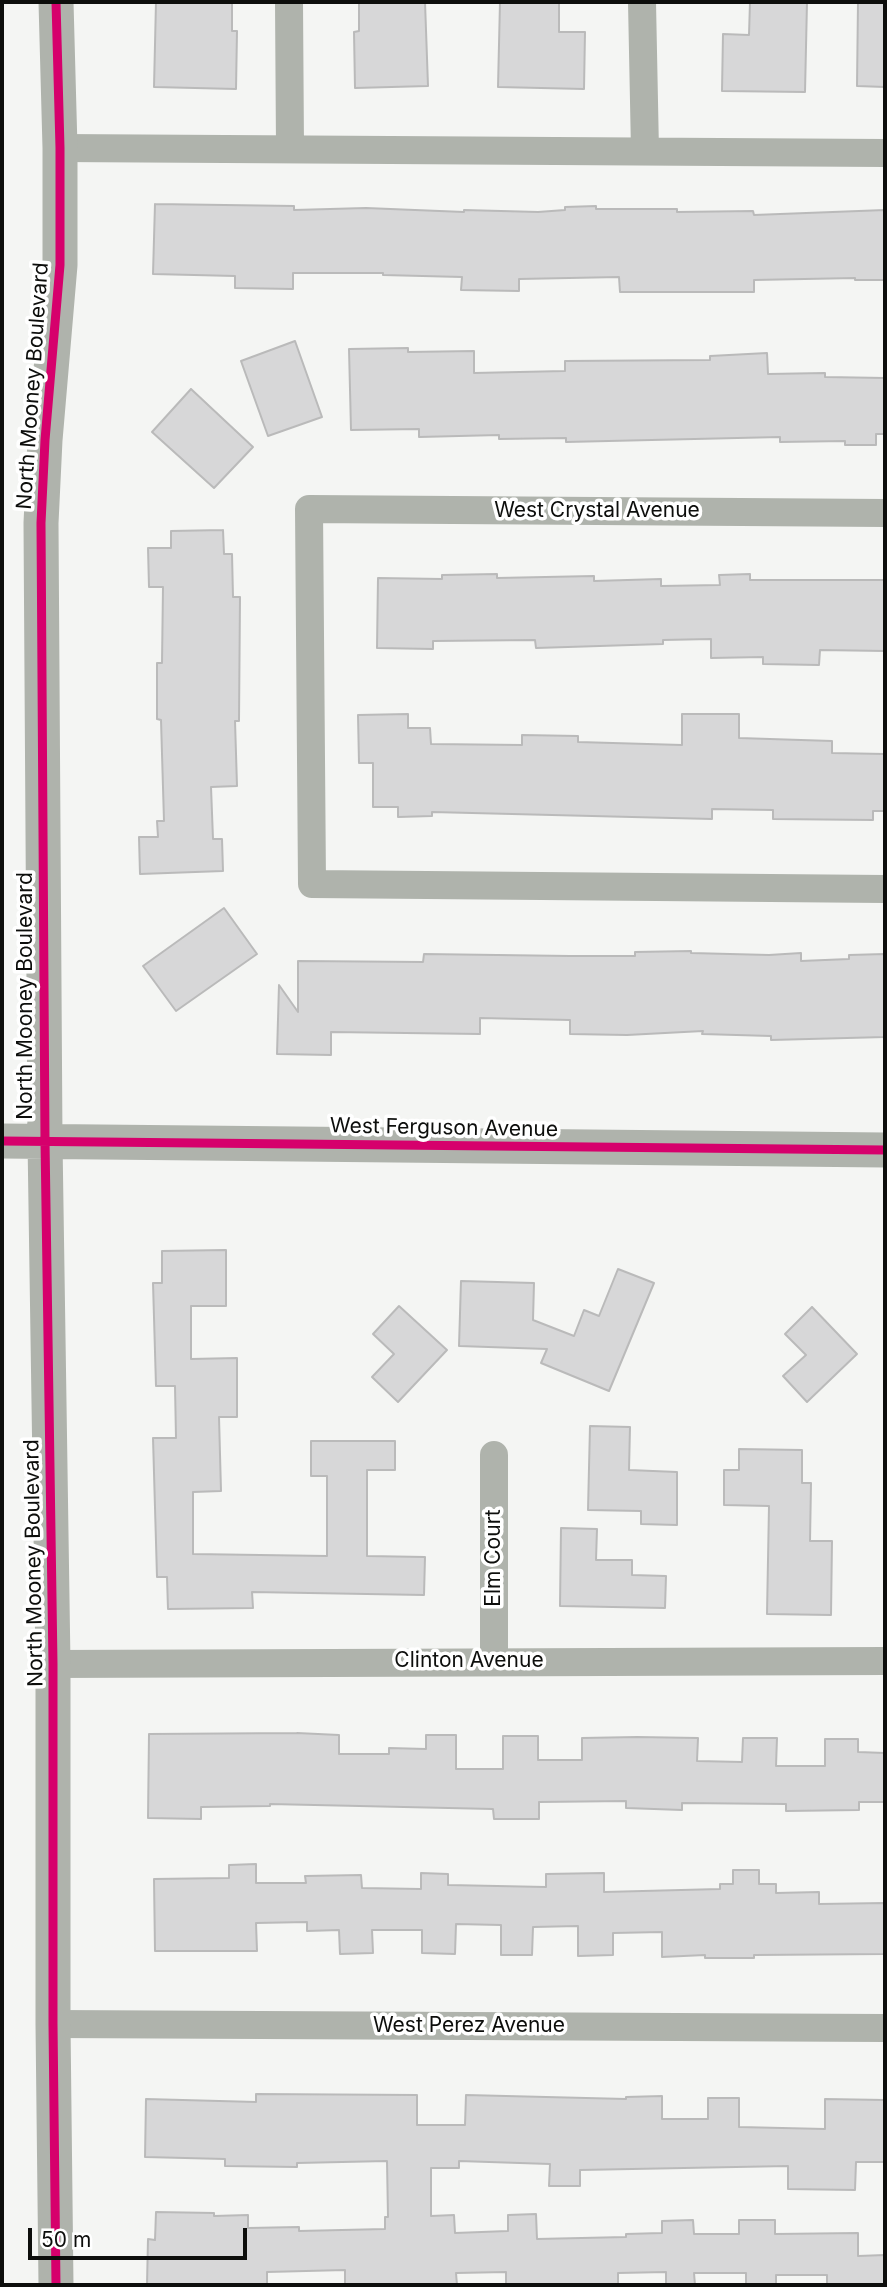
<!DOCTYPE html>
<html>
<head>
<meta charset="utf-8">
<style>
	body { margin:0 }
	#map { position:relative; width:887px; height:2287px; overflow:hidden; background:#f4f5f3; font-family:Inter,sans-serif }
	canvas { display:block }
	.frame { position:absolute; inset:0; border:4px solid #0d0e0c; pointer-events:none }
	.scale { position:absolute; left:28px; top:2228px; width:219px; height:32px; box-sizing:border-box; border:4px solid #0d0e0c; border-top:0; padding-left:9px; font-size:21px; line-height:24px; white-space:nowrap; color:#0d0e0c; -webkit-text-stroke:5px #fff; paint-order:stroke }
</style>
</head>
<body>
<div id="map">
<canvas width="887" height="2287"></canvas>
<div class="frame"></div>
<div class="scale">50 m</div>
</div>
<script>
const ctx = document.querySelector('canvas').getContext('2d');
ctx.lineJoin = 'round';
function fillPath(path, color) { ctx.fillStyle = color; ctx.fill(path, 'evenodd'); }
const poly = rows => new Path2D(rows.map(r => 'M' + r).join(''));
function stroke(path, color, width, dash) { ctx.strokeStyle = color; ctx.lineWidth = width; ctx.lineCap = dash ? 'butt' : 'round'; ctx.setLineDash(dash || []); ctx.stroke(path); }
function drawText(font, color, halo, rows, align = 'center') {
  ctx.font = font + ' Inter,sans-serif'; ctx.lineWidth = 7; ctx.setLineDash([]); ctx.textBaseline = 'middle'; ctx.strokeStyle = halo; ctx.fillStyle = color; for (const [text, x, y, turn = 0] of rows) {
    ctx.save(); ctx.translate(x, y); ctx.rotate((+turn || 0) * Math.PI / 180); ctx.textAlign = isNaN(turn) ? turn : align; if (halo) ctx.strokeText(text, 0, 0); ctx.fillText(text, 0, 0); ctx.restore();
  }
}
const building = poly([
	[156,2,232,2,232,31,237,31,236,89,154,87,156,2],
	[359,2,425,2,428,86,355,88,354,32,359,31,359,2],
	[500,2,559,2,559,32,585,32,584,89,498,87,500,2],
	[750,2,807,2,805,92,722,91,723,34,749,35,750,2],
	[858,2,885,3,885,87,857,86,858,2],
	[155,204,294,206,294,210,366,208,464,212,464,210,538,212,565,210,565,207,596,206,596,209,677,209,677,212,753,211,754,215,885,210,885,280,855,280,855,278,754,280,754,292,620,292,619,277,519,279,519,291,461,290,462,277,383,275,383,273,293,273,293,289,235,288,235,276,153,274,155,204],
	[295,341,322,417,268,436,241,361,295,341],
	[408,348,408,352,474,351,474,373,565,371,565,361,710,360,710,356,767,353,768,374,825,373,825,377,885,378,885,434,876,434,876,445,845,445,845,441,780,442,780,437,566,442,566,438,499,439,499,435,419,437,419,429,351,430,349,349,408,348],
	[191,389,253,447,214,488,152,432,191,389],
	[223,530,224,554,232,554,233,597,240,597,239,721,235,721,237,786,211,787,213,839,222,839,223,871,140,874,139,837,158,837,157,821,164,821,161,720,157,719,157,663,162,663,163,587,149,587,148,548,171,548,171,531,223,530],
	[497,574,497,578,594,576,594,581,661,579,661,586,720,585,719,575,750,574,750,580,885,580,885,651,820,650,819,665,763,664,763,657,711,658,711,639,663,640,663,644,536,648,535,640,433,641,433,649,377,648,378,578,442,579,442,575,497,574],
	[408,714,408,728,430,728,431,744,522,745,522,735,578,736,578,742,682,745,682,714,739,714,739,738,832,741,832,753,885,754,885,811,873,811,873,820,773,819,773,810,712,809,712,819,432,812,432,816,398,817,398,807,373,807,373,763,359,763,358,715,408,714],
	[224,908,257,954,176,1011,143,966,224,908],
	[691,951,691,953,769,955,801,953,801,961,849,959,849,955,885,954,885,1037,771,1040,771,1036,702,1034,703,1031,627,1035,570,1034,570,1020,480,1018,480,1034,331,1032,331,1055,277,1054,279,985,298,1012,298,961,423,962,424,954,570,956,635,956,635,952,691,951],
	[226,1250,226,1306,191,1306,191,1359,237,1358,237,1417,219,1417,221,1491,193,1492,193,1554,327,1556,327,1476,311,1476,311,1441,395,1441,395,1470,367,1470,367,1556,425,1557,424,1595,252,1592,253,1608,168,1609,167,1577,157,1577,153,1438,176,1438,175,1386,156,1386,153,1283,162,1283,162,1251,226,1250],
	[618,1269,654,1283,609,1391,541,1363,547,1349,459,1346,461,1281,534,1283,533,1320,574,1336,584,1310,599,1316,618,1269],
	[399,1306,447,1350,398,1402,372,1377,394,1354,373,1334,399,1306],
	[812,1307,857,1354,807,1402,783,1376,806,1355,785,1334,812,1307],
	[590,1426,630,1427,629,1470,677,1472,677,1525,641,1524,641,1511,588,1510,590,1426],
	[739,1449,802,1450,802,1483,811,1483,810,1541,832,1541,831,1615,767,1614,769,1506,724,1505,724,1470,739,1470,739,1449],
	[561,1528,597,1529,596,1560,632,1560,632,1575,666,1576,665,1608,560,1606,561,1528],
	[297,1733,339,1735,339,1754,389,1754,389,1748,426,1749,426,1735,456,1735,456,1769,503,1769,503,1736,538,1736,538,1760,582,1760,582,1738,637,1737,698,1738,697,1761,742,1762,743,1738,777,1738,776,1766,825,1766,825,1739,858,1739,858,1752,885,1753,885,1802,859,1802,859,1810,786,1811,786,1804,682,1803,682,1810,626,1808,626,1801,539,1802,539,1819,494,1819,493,1809,270,1804,270,1806,201,1807,201,1819,148,1818,149,1734,297,1733],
	[256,1864,256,1883,306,1883,305,1876,361,1875,362,1888,421,1889,421,1873,448,1874,448,1885,546,1887,546,1874,604,1873,604,1892,720,1889,720,1884,733,1884,733,1870,759,1870,759,1884,776,1884,776,1893,819,1892,819,1904,885,1903,885,1954,754,1955,754,1958,705,1958,705,1955,662,1957,662,1932,613,1933,613,1955,578,1956,578,1926,533,1927,532,1955,501,1955,501,1925,456,1924,455,1954,422,1953,422,1930,372,1930,373,1953,340,1954,339,1930,307,1931,307,1922,256,1923,257,1951,155,1951,154,1879,229,1878,229,1865,256,1864],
	[256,2094,417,2095,417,2125,465,2125,466,2095,626,2099,626,2097,662,2096,662,2119,708,2119,708,2098,739,2098,739,2127,825,2129,825,2099,885,2100,885,2162,856,2162,855,2190,788,2189,788,2166,580,2170,580,2186,549,2186,550,2164,459,2161,459,2168,431,2168,431,2216,454,2215,455,2233,508,2231,508,2215,536,2214,537,2239,626,2237,626,2234,662,2233,662,2221,693,2220,694,2234,739,2234,739,2220,775,2220,775,2234,858,2233,858,2256,885,2255,885,2285,827,2285,827,2275,776,2275,776,2285,746,2285,746,2273,694,2273,695,2285,666,2285,666,2272,618,2273,618,2285,506,2285,506,2272,456,2273,457,2285,345,2285,345,2270,267,2272,267,2285,147,2285,148,2239,155,2240,156,2212,214,2213,214,2216,248,2215,248,2228,299,2227,299,2231,385,2229,385,2217,388,2217,387,2161,297,2163,297,2167,225,2166,225,2159,145,2157,146,2099,256,2102,256,2094]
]);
const minor = poly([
	[289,2,290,148],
	[642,2,645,151],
	[60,148,885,153],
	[885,513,309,509,312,884,885,889],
	[494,1661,494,1455],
	[53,1664,885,1661],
	[53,2024,885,2028]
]);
const tertiary = poly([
	[56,2,60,148,60,265,45,440,41,523,45,1141,53,1664,53,2024,56,2285],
	[2,1141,885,1150]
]);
const cycleway = poly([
	[56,2,60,148,60,265,45,440,41,523,45,1141,53,1664,53,2024,56,2285],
	[2,1141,885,1150]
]);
const streetNames = [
	["North Mooney Boulevard",33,386,-86],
	["West Crystal Avenue",597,511],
	["North Mooney Boulevard",26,996,-90],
	["West Ferguson Avenue",444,1128,1],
	["Elm Court",494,1558,-90],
	["North Mooney Boulevard",34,1563,-91],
	["Clinton Avenue",469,1661],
	["West Perez Avenue",469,2026]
];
fillPath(building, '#d7d7d8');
stroke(building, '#bababa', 2);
stroke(minor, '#afb3ac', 28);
stroke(tertiary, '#afb3ac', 35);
stroke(cycleway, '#d6006c', 9);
drawText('21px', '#0d0e0c', '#fff', streetNames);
</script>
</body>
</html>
